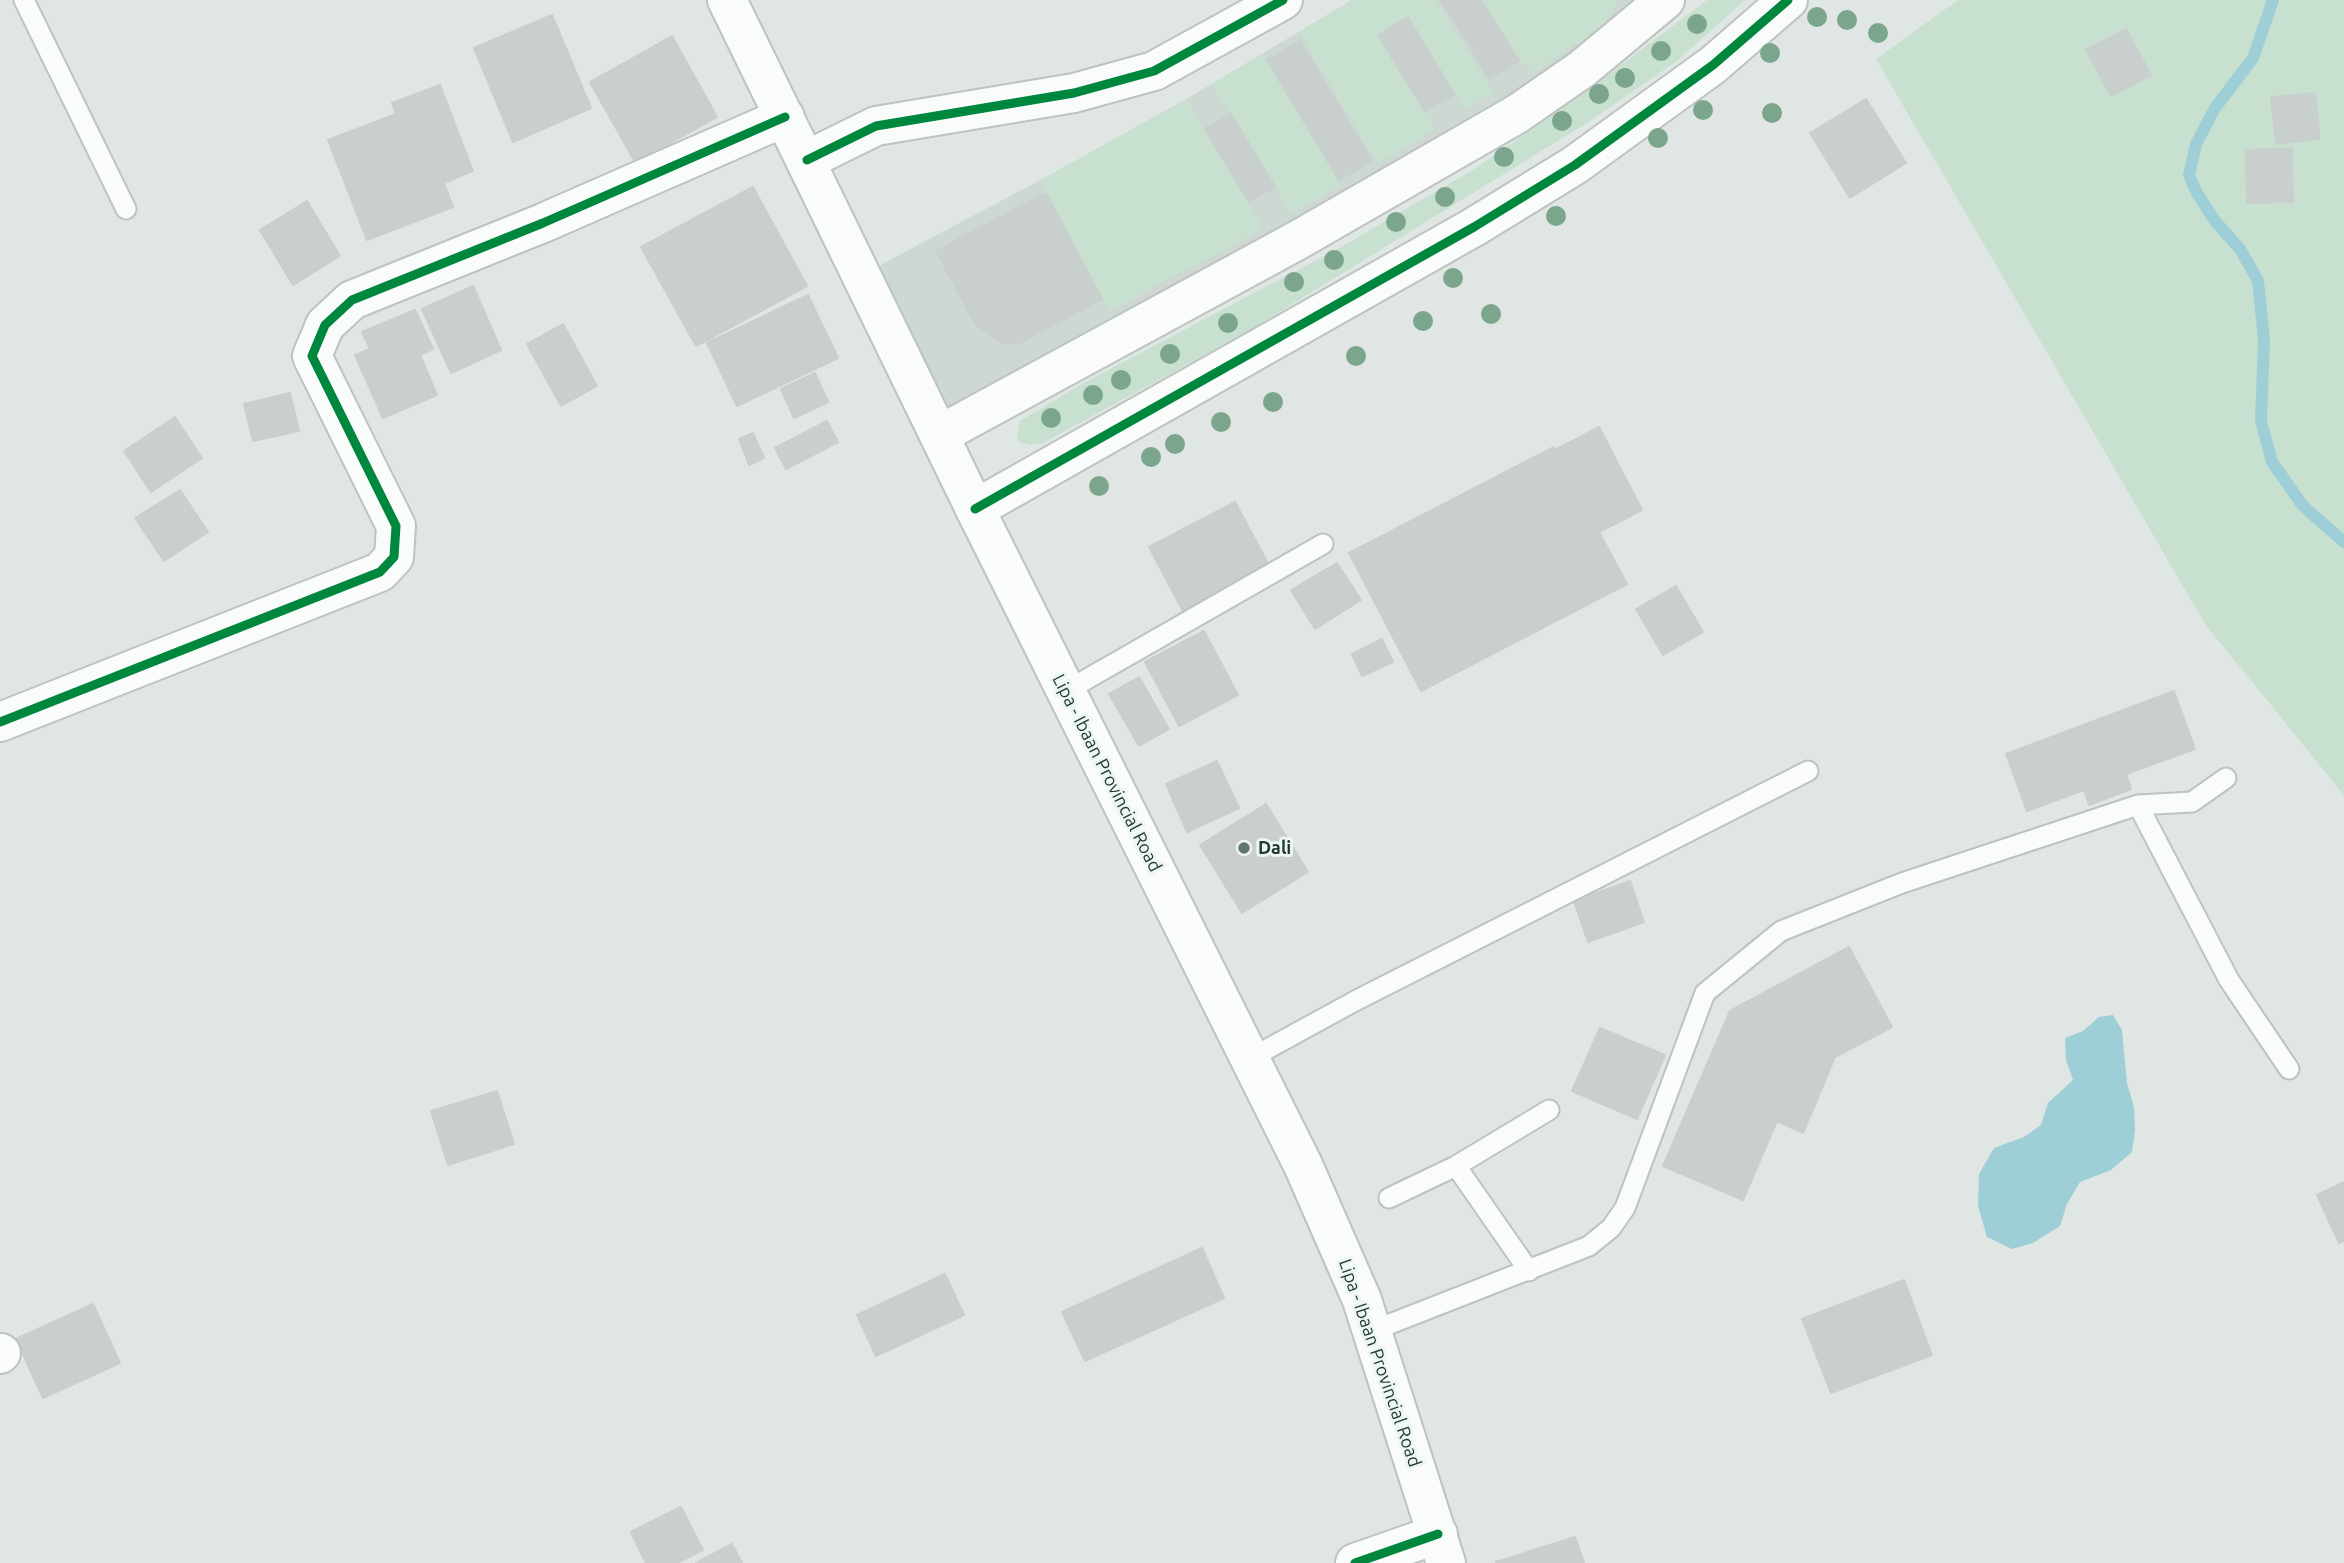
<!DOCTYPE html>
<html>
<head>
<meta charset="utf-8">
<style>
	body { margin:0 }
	canvas { display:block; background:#e0e6e3 }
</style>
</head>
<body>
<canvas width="2344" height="1563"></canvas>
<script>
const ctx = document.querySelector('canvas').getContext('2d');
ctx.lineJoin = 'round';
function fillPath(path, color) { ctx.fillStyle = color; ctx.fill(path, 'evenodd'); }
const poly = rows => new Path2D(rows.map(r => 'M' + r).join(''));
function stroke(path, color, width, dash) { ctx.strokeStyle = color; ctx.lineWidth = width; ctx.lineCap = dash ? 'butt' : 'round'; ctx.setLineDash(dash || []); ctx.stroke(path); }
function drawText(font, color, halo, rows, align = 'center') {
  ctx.font = font + ' Ubuntu,sans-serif'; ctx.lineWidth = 6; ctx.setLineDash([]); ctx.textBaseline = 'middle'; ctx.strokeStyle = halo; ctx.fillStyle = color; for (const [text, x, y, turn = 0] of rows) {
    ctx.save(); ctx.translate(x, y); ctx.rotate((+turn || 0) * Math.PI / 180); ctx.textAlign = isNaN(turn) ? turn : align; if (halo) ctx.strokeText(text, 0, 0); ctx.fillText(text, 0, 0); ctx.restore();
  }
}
const built = poly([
	[1352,0,1656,0,1616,35,941,425,871,270,1138,128]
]);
const green = poly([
	[1352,0,1436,0,1493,92,1465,109,1408,18,1378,35,1435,129,1378,164,1299,32],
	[1481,0,1617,0,1617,2,1603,26,1591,36,1533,72,1528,65,1519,61],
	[1707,0,1745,0,1677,61,1587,123,1250,330,1043,443,1031,445,1021,443,1017,437,1020,421,1080,385,1341,247,1476,168,1583,94],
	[1958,0,2344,0,2344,795,2205,624,1876,59],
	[1263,54,1342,185,1291,213,1212,84],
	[1186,99,1263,228,1109,311,1039,181]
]);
const water = poly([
	[2113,1015,2122,1030,2127,1083,2134,1107,2135,1131,2132,1152,2111,1170,2080,1182,2067,1204,2060,1226,2033,1243,2012,1249,1987,1237,1978,1206,1979,1174,1994,1148,2024,1137,2041,1125,2048,1103,2073,1080,2066,1060,2065,1038,2083,1031,2099,1017]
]);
const stream = poly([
	[2273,0,2253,58,2215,108,2196,144,2189,175,2197,193,2215,221,2240,249,2258,281,2264,340,2261,421,2272,462,2303,506,2344,542]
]);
const building = poly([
	[1441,0,1481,0,1519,61,1490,79,1441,0],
	[552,15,591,108,513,142,474,48,552,15],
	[1408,17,1454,94,1425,112,1378,35,1408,17],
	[2126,29,2151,75,2111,96,2086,50,2126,29],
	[672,36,717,117,635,162,590,82,672,36],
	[1300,41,1372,161,1339,180,1267,60,1300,41],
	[440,85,473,171,444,183,453,207,367,240,328,140,396,114,392,103,440,85],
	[2315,93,2320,139,2276,144,2271,97,2315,93],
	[1866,99,1906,163,1850,198,1810,133,1866,99],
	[1231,114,1275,187,1249,202,1205,129,1231,114],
	[2292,148,2293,202,2247,203,2246,150,2292,148],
	[753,187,807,286,696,346,641,247,753,187],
	[1046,193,1102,299,1019,343,1008,344,996,340,976,325,936,251,1046,193],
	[307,201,340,256,293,285,260,230,307,201],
	[473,286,501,350,451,373,422,309,473,286],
	[808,295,838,358,737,406,707,343,808,295],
	[415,310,433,349,420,355,437,395,383,418,355,355,370,349,362,332,415,310],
	[563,324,597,386,561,406,527,344,563,324],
	[815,373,828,402,794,418,781,389,815,373],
	[290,393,299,431,253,441,244,404,290,393],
	[175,417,202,458,151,492,124,451,175,417],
	[827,421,838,442,786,469,775,448,827,421],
	[1599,427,1642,510,1599,532,1627,584,1421,691,1349,553,1554,447,1555,450,1599,427],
	[753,433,764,458,749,465,739,439,753,433],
	[180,490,208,532,164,561,135,518,180,490],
	[1235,502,1271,569,1185,615,1149,547,1235,502],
	[1337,563,1361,600,1315,629,1291,590,1337,563],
	[1676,586,1703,632,1663,655,1636,609,1676,586],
	[1204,631,1238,695,1179,726,1145,662,1204,631],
	[1382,639,1393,662,1362,676,1352,654,1382,639],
	[1139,677,1169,729,1139,746,1109,694,1139,677],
	[2174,691,2195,749,2126,774,2131,789,2089,805,2084,790,2027,811,2006,754,2174,691],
	[1217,761,1239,808,1187,832,1166,784,1217,761],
	[1266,804,1308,872,1242,913,1200,845,1266,804],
	[1630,881,1644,922,1588,942,1574,901,1630,881],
	[1849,947,1892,1027,1835,1057,1803,1133,1777,1121,1743,1200,1663,1166,1730,1011,1849,947],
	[1600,1028,1665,1055,1637,1119,1572,1091,1600,1028],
	[497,1091,514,1144,448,1165,431,1111,497,1091],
	[2344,1182,2344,1241,2339,1243,2317,1195,2344,1182],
	[1202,1248,1224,1298,1085,1361,1062,1312,1202,1248],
	[945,1274,964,1315,876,1356,857,1315,945,1274],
	[1904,1280,1932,1355,1831,1393,1802,1319,1904,1280],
	[93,1304,120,1363,43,1398,16,1339,93,1304],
	[681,1507,703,1550,677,1563,646,1563,631,1532,681,1507],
	[1575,1537,1584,1563,1496,1563,1496,1562,1575,1537],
	[732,1544,742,1563,696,1563,732,1544]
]);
const lane = poly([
	[24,0,126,209],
	[1066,691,1323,544],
	[2138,805,2229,980,2289,1069],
	[1249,1059,1355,1001,1808,771],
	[1456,1166,1529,1271],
	[1389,1198,1456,1166,1549,1110],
	[1372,1331,1589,1246,1611,1228,1625,1208,1705,993,1781,931,1902,883,2138,805,2192,802,2226,778]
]);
const street = poly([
	[807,160,876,126,1074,93,1154,71,1283,0],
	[939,435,1298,240,1517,114,1582,69,1665,0],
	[975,509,1474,227,1575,165,1713,65,1788,0],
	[0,722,380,572,394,557,396,526,312,356,325,325,352,300,543,223,785,117],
	[0,1354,1,1353],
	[1355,1563,1438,1534]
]);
const secondary = poly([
	[727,0,975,509,1303,1165,1362,1300,1446,1563]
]);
const cycleway = poly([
	[807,160,876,126,1074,93,1154,71,1283,0],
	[975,509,1474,227,1575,165,1713,65,1788,0],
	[0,722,380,572,394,557,396,526,312,356,325,325,352,300,543,223,785,117],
	[1355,1563,1438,1534]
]);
const trees = [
	[1817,17],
	[1847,20],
	[1697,24],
	[1878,33],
	[1661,51],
	[1770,53],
	[1625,78],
	[1599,94],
	[1703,110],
	[1772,113],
	[1562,121],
	[1658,138],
	[1504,157],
	[1445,197],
	[1556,216],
	[1396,222],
	[1334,260],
	[1453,278],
	[1294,282],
	[1491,314],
	[1423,321],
	[1228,323],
	[1170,354],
	[1356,356],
	[1121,380],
	[1093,395],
	[1273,402],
	[1051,418],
	[1221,422],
	[1175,444],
	[1151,457],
	[1099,486]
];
const markers = [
	[1244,848,7,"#62756f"]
];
const streetNames = [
	["Lipa - Ibaan Provincial Road",1107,773,63],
	["Lipa - Ibaan Provincial Road",1380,1363,71]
];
const poiNames = [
	["Dali",1258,848]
];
fillPath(built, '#cdd8d3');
fillPath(green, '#c8e0cf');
fillPath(water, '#9ecfd6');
stroke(stream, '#9ecfd6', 12);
fillPath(building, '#c9cfcc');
stroke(building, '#c9cfcc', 2);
stroke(lane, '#bdc3c0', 23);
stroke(street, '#bdc3c0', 42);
stroke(secondary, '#bcc4c1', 42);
stroke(lane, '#fafbfb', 19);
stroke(street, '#fafbfb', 38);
stroke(secondary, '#fafbfb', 38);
stroke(cycleway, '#00873e', 9);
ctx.fillStyle = '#7ba58c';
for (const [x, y] of trees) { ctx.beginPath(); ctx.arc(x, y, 10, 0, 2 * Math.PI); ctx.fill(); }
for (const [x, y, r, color] of markers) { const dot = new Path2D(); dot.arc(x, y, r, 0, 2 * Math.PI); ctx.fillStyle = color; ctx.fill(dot); stroke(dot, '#edf6f1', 2.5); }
drawText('18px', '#1e3831', '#edf6f1', streetNames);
drawText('bold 18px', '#1e3831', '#edf6f1', poiNames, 'left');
</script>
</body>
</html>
